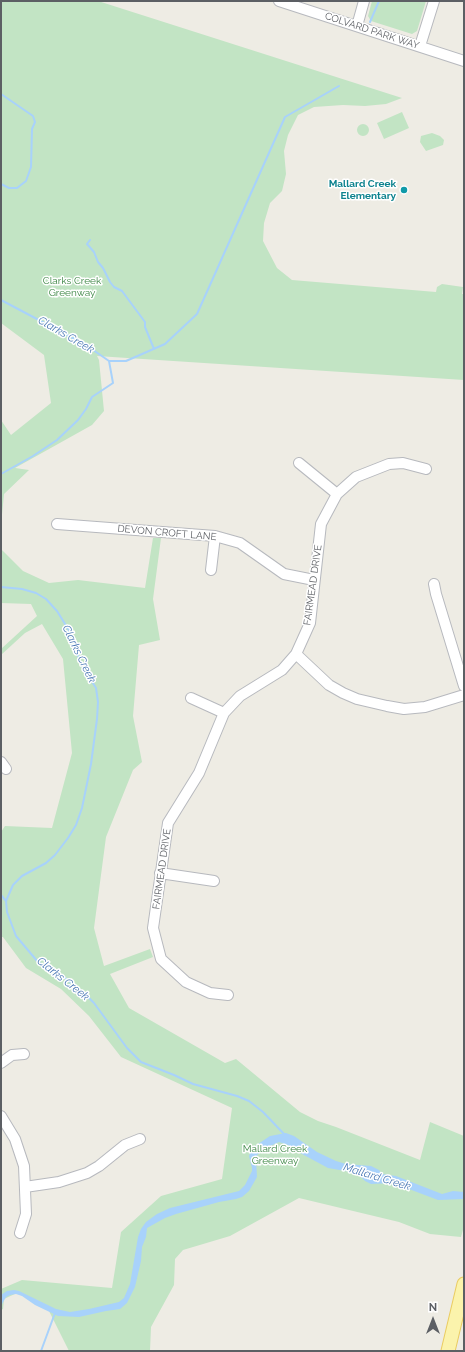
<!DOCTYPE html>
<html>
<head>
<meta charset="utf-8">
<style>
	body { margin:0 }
	#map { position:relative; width:465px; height:1352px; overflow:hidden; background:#eeece4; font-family:Raleway,sans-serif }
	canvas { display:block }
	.frame { position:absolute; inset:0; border:2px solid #5c5f64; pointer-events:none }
	.north { position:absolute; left:413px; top:1300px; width:40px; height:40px; -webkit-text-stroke:3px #fff; paint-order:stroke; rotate:0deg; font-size:11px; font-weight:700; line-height:16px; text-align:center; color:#5c5f64 }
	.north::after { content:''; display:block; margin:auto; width:14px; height:18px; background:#5c5f64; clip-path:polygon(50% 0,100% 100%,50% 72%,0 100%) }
</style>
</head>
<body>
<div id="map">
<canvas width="465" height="1352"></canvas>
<div class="frame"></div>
<div class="north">N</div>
</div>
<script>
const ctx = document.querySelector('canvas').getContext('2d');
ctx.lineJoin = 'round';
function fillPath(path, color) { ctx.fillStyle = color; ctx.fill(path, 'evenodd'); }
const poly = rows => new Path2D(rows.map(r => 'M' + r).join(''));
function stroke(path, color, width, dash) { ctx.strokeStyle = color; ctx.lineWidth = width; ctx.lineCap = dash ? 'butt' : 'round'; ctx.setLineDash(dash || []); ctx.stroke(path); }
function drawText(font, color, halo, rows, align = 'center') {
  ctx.font = font + ' Raleway,sans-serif'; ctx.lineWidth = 3; ctx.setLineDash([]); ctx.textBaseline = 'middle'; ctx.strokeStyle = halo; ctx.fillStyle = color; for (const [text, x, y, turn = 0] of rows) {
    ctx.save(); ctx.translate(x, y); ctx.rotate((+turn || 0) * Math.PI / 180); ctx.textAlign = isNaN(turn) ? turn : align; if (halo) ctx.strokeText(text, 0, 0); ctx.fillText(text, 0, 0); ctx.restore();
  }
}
const green = poly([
	[1,1,98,1,402,98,386,104,365,106,343,105,314,107,298,115,288,135,284,151,286,174,282,191,270,203,264,223,263,241,277,268,292,280,436,292,437,287,442,284,463,287,462,294,464,294,464,380,97,356,99,360,104,411,92,425,15,468,29,470,4,494,1,525,1,420,11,435,51,403,44,355,1,323],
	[372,1,426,1,417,31,412,34,371,21,368,16],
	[402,112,409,128,384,139,377,123],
	'357 130a6 6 0 1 1 12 0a6 6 0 1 1-12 0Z',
	[432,133,440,136,444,140,443,145,426,151,420,142,421,136],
	[153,538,161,538,153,599,160,640,139,645,133,716,142,762,133,770,106,837,94,928,104,966,150,949,153,957,110,974,129,1008,225,1063,236,1059,300,1112,318,1121,336,1127,420,1160,430,1122,464,1136,464,1226,461,1237,430,1234,399,1222,299,1198,230,1236,183,1250,175,1259,174,1285,151,1327,150,1351,69,1351,48,1309,17,1293,4,1299,3,1309,1,1310,1,1289,22,1280,112,1288,121,1232,161,1196,222,1179,232,1108,121,1057,89,1016,61,989,26,968,3,937,1,937,1,832,5,826,52,828,72,753,63,659,42,624,25,633,1,655,1,649,37,616,31,604,1,603,1,549,23,571,49,583,78,580,145,588]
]);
const water = poly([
	[286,1133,294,1136,317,1152,336,1161,346,1164,371,1166,379,1170,382,1174,396,1176,442,1194,453,1191,464,1192,464,1199,438,1200,393,1183,371,1184,365,1181,357,1173,328,1168,302,1154,288,1145,279,1142,268,1147,257,1155,256,1159,257,1177,249,1191,242,1197,236,1199,219,1202,176,1214,165,1218,147,1228,146,1237,142,1247,141,1261,135,1287,127,1303,120,1309,106,1311,79,1317,58,1316,35,1305,22,1296,16,1294,10,1295,6,1297,1,1306,1,1295,7,1291,14,1290,19,1291,56,1309,70,1312,89,1309,119,1302,124,1298,130,1284,138,1237,141,1229,146,1222,157,1214,170,1208,239,1191,245,1185,252,1171,252,1168,249,1156,252,1148,270,1136]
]);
const stream = poly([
	[370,22,379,1],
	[1,94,33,116,35,122,32,129,31,167,26,181,17,188,9,188,1,184],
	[90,240,87,244,94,252,98,262,103,268,110,282,114,287,122,291,145,322,145,327,154,349],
	[1,300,86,345,109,361,113,383,92,397,86,409,78,420,57,440,33,456,1,474],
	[109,361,126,361,165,344,197,314,285,117,339,86],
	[1,587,22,589,36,593,46,599,57,611,70,632,81,664,96,688,98,702,97,719,91,764,82,808,76,825,68,838,55,855,46,863,22,876,13,885,6,901,7,912,16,936,38,962,65,978,84,993,94,1003,127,1048,141,1062,174,1075,193,1084,237,1096,249,1101,263,1112,285,1135],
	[1,895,6,901],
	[41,1351,55,1313]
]);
const minor = poly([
	[279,1,464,61],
	[357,26,364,1],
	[420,46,434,1],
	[299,463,337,494],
	[57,524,215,536,240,543,284,574,314,580],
	[211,570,215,536],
	[434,584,436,594,464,686],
	[296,654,329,685,343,693,357,699,387,706,404,709,425,707,464,695],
	[191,698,224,713],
	[1,762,6,769],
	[160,873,214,881],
	[228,995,210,993,186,982,161,959,153,928,168,823,199,773,224,713,240,696,282,670,296,654,310,623,321,524,337,494,356,477,389,464,403,463,426,469],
	[1,1063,12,1055,24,1054],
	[1,1116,15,1139,24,1166,26,1214,20,1233],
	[25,1187,59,1182,87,1173,99,1166,125,1145,140,1139]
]);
const major = poly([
	[448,1351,464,1284]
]);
const markers = [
	[404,190,4,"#0f9aa8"]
];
const streetNames = [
	["COLVARD PARK WAY",372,31,18],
	["DEVON CROFT LANE",167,533,5],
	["FAIRMEAD DRIVE",313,585,-82],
	["FAIRMEAD DRIVE",162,869,-82]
];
const cultureNames = [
	["Mallard Creek",396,184],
	["Elementary",396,196]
];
const parkNames = [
	["Clarks Creek",72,281],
	["Greenway",72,293],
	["Mallard Creek",275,1149],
	["Greenway",275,1161]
];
const waterNames = [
	["Clarks Creek",66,335,30],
	["Clarks Creek",79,654,64],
	["Clarks Creek",63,979,38],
	["Mallard Creek",377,1177,17]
];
fillPath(green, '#c2e4c4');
fillPath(water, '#a8d2fb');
stroke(stream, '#a8d2fb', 2);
stroke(minor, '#b7b9be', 12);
stroke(major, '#eacc61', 15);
stroke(minor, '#fff', 10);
stroke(major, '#fbf3ac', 13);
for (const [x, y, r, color] of markers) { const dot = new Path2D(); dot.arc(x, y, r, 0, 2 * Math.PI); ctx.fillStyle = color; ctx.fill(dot); stroke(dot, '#fff', 1.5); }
drawText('10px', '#5c5f64', '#fff', streetNames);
drawText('bold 10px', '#0d838f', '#fff', cultureNames, 'right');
drawText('10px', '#3a8542', '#fff', parkNames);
drawText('italic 11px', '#4877b4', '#fff', waterNames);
</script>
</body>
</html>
